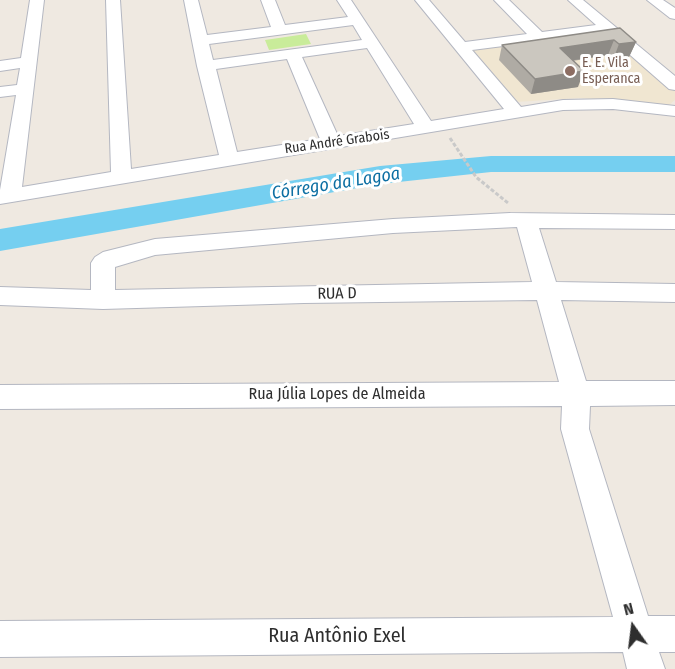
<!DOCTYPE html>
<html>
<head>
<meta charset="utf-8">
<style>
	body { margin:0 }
	#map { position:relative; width:675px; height:669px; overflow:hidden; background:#efe9e1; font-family:"Fira Sans Condensed",sans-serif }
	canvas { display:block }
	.north { position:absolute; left:603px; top:597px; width:60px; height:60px; -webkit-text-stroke:4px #fff; paint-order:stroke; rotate:346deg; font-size:16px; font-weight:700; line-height:24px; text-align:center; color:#2e2e2e }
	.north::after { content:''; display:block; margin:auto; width:21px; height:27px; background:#2e2e2e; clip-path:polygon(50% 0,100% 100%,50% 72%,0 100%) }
</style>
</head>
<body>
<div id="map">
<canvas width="675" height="669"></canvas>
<div class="north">N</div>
</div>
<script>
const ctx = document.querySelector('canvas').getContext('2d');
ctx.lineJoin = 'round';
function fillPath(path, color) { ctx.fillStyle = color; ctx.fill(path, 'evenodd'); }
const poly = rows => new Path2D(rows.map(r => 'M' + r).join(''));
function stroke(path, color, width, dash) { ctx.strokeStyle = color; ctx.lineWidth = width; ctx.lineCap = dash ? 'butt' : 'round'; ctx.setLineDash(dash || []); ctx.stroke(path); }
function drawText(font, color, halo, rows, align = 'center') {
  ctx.font = font + ' "Fira Sans Condensed",sans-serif'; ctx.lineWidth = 6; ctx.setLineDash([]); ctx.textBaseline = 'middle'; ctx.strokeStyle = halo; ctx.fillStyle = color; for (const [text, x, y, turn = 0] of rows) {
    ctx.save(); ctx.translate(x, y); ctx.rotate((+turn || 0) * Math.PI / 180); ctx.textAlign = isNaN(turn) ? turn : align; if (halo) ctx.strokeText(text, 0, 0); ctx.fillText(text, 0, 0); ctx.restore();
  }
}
const education = poly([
	[604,32,675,91,675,100,669,105,580,98,516,102,472,50]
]);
const pitch = poly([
	[306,34,311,44,269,50,265,40]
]);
const river = poly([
	[491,156,675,156,675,172,491,172,380,184,0,251,0,229,380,166,491,156]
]);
const path = poly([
	[450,138,476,177,508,203]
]);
const minor = poly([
	[30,0,44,0,22,187,111,172,106,0,120,0,131,169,219,155,197,66,184,0,198,0,207,35,271,27,261,0,275,0,285,25,348,17,337,0,351,0,431,121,504,109,415,0,429,0,465,42,527,34,494,0,509,0,542,32,596,25,568,0,583,0,675,76,675,90,669,89,605,33,472,50,521,107,563,100,613,99,675,106,675,116,613,109,563,110,0,204,0,190,16,95,0,97,0,87,17,85,20,68,0,71,0,61,21,58,30,0],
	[353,25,362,40,213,60,209,44,353,25],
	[367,48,414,124,338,136,302,57,367,48],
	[287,59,320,139,237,152,216,69,287,59],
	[647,0,663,0,675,8,675,19,670,18,647,0],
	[510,213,675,215,675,229,539,228,556,282,675,284,675,302,561,300,586,381,675,381,675,405,590,406,589,429,648,616,675,616,675,652,659,652,665,669,627,669,623,652,0,657,0,621,613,617,561,429,562,406,0,409,0,385,559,382,537,300,304,303,103,309,0,305,0,287,91,290,91,263,95,257,103,252,155,239,393,219,510,213],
	[517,227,532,282,115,290,115,267,155,255,393,233,517,227]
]);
const wall = poly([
	[620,28,636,42,629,57,613,60,608,55,573,61,578,87,531,94,499,60,502,45]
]);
const shadedWall = poly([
	[614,40,608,55,555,63,560,48],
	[636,42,629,57,613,60,619,44],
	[584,71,578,87,531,94,535,79]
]);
const building = poly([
	[620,28,636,42,619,44,614,40,560,48,584,71,535,79,502,45,620,28]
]);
const markers = [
	[570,71,6,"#8d6e63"]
];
const farEducationnames = [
	["E. E. Vila",582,63],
	["Esperanca",582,79]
];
const farStreetnames = [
	["Rua André Grabois",337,142,-8]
];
const streetNames = [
	["RUA D",337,294,-1],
	["Rua Júlia Lopes de Almeida",337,395]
];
const waterNames = [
	["Córrego da Lagoa",336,184,-9]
];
const nearStreetnames = [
	["Rua Antônio Exel",337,636]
];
fillPath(education, '#f0e6d1');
fillPath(pitch, '#c9ec9a');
fillPath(river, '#75cff0');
stroke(minor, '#b4b7c1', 2);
stroke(path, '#c9c9c9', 3, [4, 2]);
fillPath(minor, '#fff');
fillPath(wall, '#afaba4');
fillPath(shadedWall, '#8e8b86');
fillPath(building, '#cbc7bf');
stroke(building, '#8e8b86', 1.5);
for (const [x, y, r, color] of markers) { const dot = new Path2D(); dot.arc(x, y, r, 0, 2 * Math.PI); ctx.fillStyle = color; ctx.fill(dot); stroke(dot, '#fff', 2); }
drawText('14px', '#785e54', '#fff', farEducationnames, 'left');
drawText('14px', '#2e2e2e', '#fff', farStreetnames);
drawText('16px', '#2e2e2e', '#fff', streetNames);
drawText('italic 18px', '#0d6fa3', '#fff', waterNames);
drawText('20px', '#2e2e2e', '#fff', nearStreetnames);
</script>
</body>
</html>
